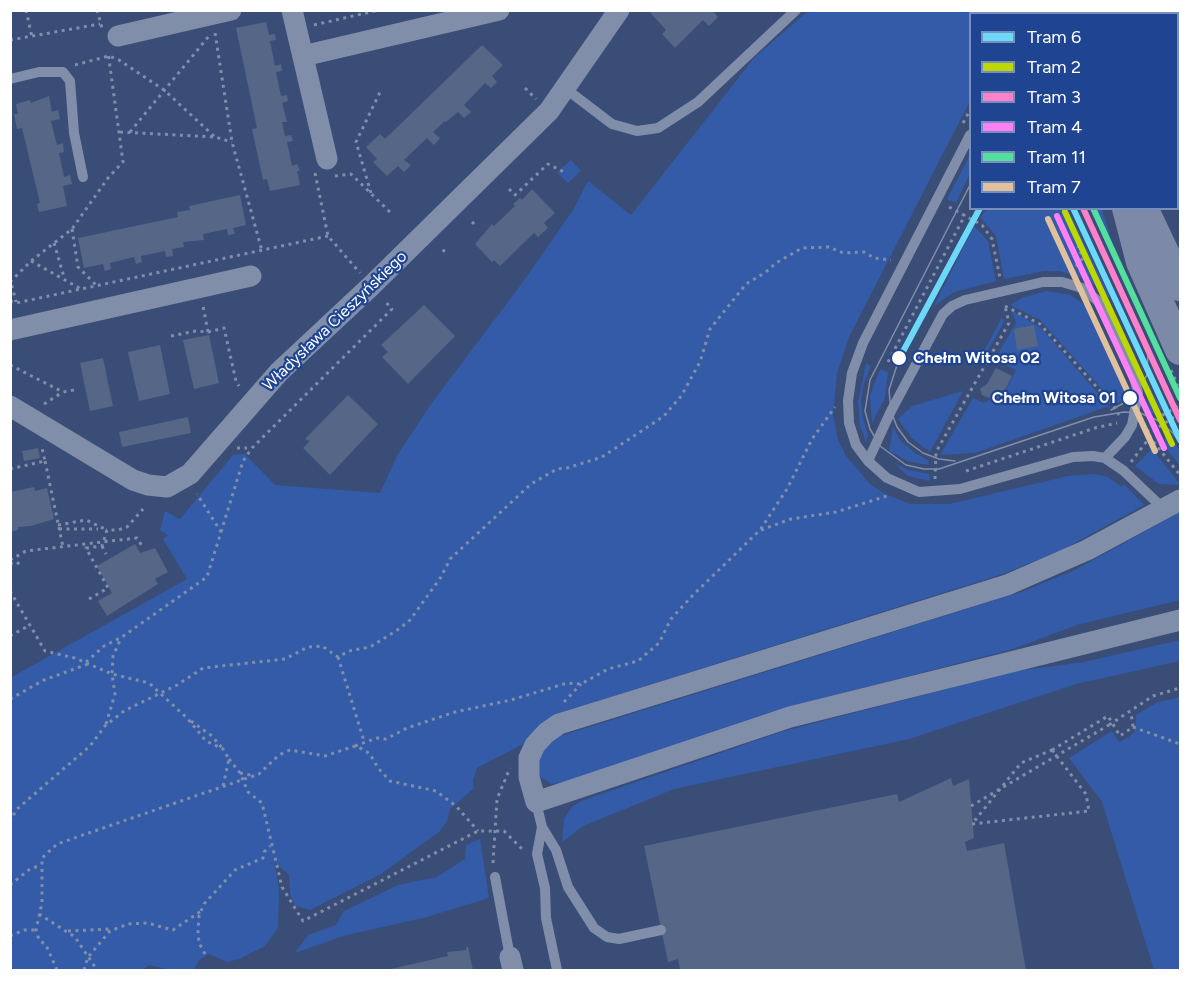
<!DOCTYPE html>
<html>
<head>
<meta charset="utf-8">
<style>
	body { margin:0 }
	#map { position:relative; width:1191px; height:981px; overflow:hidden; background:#394d77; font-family:Figtree,sans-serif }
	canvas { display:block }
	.frame { position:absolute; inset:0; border:12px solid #fff; pointer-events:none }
	.legend { position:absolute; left:969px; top:12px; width:210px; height:198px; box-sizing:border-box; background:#1e4492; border:2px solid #788fbe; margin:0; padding:8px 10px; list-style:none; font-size:18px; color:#fff }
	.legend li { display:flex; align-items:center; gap:12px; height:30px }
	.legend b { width:30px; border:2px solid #788fbe }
</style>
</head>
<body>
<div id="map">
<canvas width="1191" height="981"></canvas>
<div class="frame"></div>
<ul class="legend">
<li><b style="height:8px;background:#6dd9f9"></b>Tram 6</li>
<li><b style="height:8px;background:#bcd800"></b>Tram 2</li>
<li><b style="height:8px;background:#ff80ca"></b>Tram 3</li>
<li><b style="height:8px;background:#ff80f5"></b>Tram 4</li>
<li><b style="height:8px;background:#53e09e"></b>Tram 11</li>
<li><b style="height:8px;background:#e0c19e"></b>Tram 7</li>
</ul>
</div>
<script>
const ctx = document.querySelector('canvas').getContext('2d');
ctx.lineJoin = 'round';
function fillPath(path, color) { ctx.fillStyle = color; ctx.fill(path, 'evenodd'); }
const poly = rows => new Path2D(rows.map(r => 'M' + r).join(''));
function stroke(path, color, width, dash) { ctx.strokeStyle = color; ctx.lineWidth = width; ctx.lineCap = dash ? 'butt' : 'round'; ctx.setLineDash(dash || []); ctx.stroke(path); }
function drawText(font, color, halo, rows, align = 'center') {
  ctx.font = font + ' Figtree,sans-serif'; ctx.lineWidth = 4.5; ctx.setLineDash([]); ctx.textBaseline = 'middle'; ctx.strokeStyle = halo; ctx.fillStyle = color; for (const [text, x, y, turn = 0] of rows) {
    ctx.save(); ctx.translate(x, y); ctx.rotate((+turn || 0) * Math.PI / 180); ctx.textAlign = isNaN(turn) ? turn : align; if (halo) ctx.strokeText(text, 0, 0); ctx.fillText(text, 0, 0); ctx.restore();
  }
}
const green = poly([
	[808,11,1019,11,1017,13,970,14,970,101,849,337,837,373,833,415,838,440,846,456,870,484,885,494,910,504,949,504,1068,476,1093,474,1108,477,1122,487,1124,484,1144,505,1064,549,1003,574,559,713,523,744,477,768,473,780,474,788,450,809,447,821,439,832,381,874,310,910,296,906,290,894,289,875,274,862,279,887,278,928,265,946,239,959,227,962,209,954,199,960,194,970,169,970,150,965,142,970,11,970,10,678,187,579,163,539,168,535,160,530,165,511,180,519,233,455,245,454,275,485,380,493,398,454,431,404,520,286,573,210,588,181,631,215,754,58],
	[970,155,970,173,956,203,947,199],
	[571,160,581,171,568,183,557,172],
	[988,208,1068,209,1111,299,1089,281,1060,271,1044,271,1004,279,996,236,980,217],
	[1089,209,1102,209,1121,273,1103,234],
	[974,226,988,241,996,281,954,292,934,306],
	[1047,291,1070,295,1090,308,1122,372,1128,392,1125,399,1118,403,1101,388,1040,320,1010,305,1024,297],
	[1011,310,1041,328,1109,406,975,453,940,455,973,398,984,403,990,399,999,403,1016,370,995,359,1016,323],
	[1002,317,1004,322,986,354,983,353],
	[866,363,871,366,864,383,861,400,863,419,868,435,866,442,860,425,858,402],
	[880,369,888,372,885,398,872,423,870,396],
	[1147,383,1162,409,1154,414,1148,412],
	[963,391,930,452,912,438,898,419,912,406],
	[893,427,901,441,915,453,928,460,929,465,910,462,889,451],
	[1168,434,1180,450,1180,466,1165,447,1165,436],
	[1152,449,1180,484,1180,485,1159,484,1135,466],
	[894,463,908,470,929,474,930,481,908,476],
	[1180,512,1180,600,1077,625,1013,649,770,712,565,782,551,784,538,775,537,757,554,738,1024,591,1077,569],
	[1180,640,1180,661,1076,684,909,739,674,789,583,826,562,842,564,819,571,808,581,801,784,731,1017,671,1084,662],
	[1180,697,1180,970,1154,970,1102,802,1069,758,1112,731,1119,742,1130,736,1135,731,1136,715,1156,703],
	[480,839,489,898,427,917,343,936,295,953,308,935,336,925,344,911,398,885,437,877,465,859,466,845]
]);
const building = poly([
	[648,10,712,10,718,17,709,26,703,20,675,48,662,34,666,30],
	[266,22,269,35,275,34,276,40,270,41,275,66,281,64,282,71,276,72,281,96,287,95,288,101,282,103,287,122,282,122,285,136,291,135,293,141,287,142,292,166,297,164,300,171,297,171,300,185,270,191,267,179,263,180,252,129,257,128,236,28],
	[482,45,503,65,492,76,497,82,491,88,485,83,464,105,471,112,464,118,458,112,446,122,445,121,433,132,440,138,434,145,427,138,404,160,411,165,404,172,398,166,387,176,373,162,377,159,366,147,380,134,385,139],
	[49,96,52,112,58,110,60,119,51,121,57,145,63,143,64,152,59,153,64,177,70,175,72,184,63,186,67,206,39,212,37,204,40,203,22,128,17,129,14,114,18,114,16,104,30,100,31,103],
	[532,189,555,213,544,223,548,228,538,237,534,233,500,266,494,260,492,262,475,244,492,224,494,226,515,206,513,204,520,198,522,200],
	[240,195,246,225,233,228,235,234,228,235,227,229,203,234,204,240,183,242,184,247,172,249,173,256,166,257,165,251,141,256,142,262,136,264,134,257,110,263,111,269,105,271,103,264,84,268,78,238,178,217,177,212,190,210,189,206],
	[424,305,455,336,408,384,382,357,388,352,381,345],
	[1034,325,1038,346,1017,350,1014,329],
	[209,335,219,383,194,389,183,340],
	[160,345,170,394,139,401,128,352],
	[103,358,113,406,90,411,80,363],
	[996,368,1012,376,999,402,982,395,980,389,987,384],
	[348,395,378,424,330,475,303,448,310,441,305,439],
	[188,417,191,433,122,447,119,432],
	[38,448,40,458,24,461,22,451],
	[34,487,35,491,47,488,54,519,31,526,18,527,18,530,10,532,10,492],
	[135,544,140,553,155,548,168,572,155,579,158,584,107,616,98,601,112,593,97,566],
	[951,778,953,786,969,779,974,838,965,842,967,851,1004,843,1026,970,680,970,678,959,668,962,644,846,897,794,899,802],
	[466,947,468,947,473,970,386,970,448,956,447,952,466,950]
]);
const path = poly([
	[26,10,32,37],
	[97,10,102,28],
	[1067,10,1068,14],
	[1021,14,1023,10],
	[314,25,379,10],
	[215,33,232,142,262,251],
	[10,40,100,24],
	[75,65,109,56,119,60,164,90,215,137],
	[525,88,536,99],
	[1178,120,1180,120],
	[963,123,970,110],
	[120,132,215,137,232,142],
	[130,132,209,36],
	[315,173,328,236,360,273],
	[335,176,351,174,392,214],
	[509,189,515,195,548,164,564,172],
	[371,193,356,142,380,92],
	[949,207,982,225,992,239,1000,278],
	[472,224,476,220],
	[72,229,78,267,96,285],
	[54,243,64,277],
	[443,252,445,249],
	[31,261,81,289],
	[1071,272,1083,258,1078,246],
	[10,278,16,302],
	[10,282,31,261,72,229,108,178,123,162,108,52],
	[10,301,16,303,328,236],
	[1005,306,1040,324,1113,405,1119,415],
	[208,332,224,328,236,381,239,386],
	[171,336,196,331,208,332,203,306],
	[888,362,965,215],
	[10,365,63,392,74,390],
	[1171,370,1180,391],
	[44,404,63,392],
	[1144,430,1180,475],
	[1147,432,1161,416,1180,405],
	[237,448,247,448],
	[45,461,63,547],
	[1131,462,1156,429,1180,413],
	[10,469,45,461,42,448],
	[966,471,1095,428,1117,423],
	[935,479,936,452,1009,323,1005,306],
	[58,525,86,520,107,530],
	[59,529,98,529],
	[761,530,791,519,836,512,890,495],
	[221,532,243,461,252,448,392,309,384,300],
	[102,546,106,554],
	[10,560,26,551,102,542,137,538,142,546],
	[10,563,15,565,20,562],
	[10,591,45,651,75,658,112,674,149,683,187,718,206,741,223,749,229,759,223,786],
	[89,599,108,588,86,548,102,546,107,530,118,530,127,527,143,509],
	[10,636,30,625],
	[338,657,364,741],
	[86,662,104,646,122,637,207,577,221,532,197,494],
	[10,699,44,680,88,664],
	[564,702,581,684],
	[191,721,212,736,222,748],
	[106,724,115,694,112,674,113,656,121,638],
	[1109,725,1153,696,1180,688],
	[1133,727,1180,744],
	[355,746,377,738,386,739,407,728,455,712,511,700,567,683,581,684,608,669,638,661,659,643,671,619,693,595,760,530,787,489,812,439,835,407],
	[1052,750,1086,794,1089,811,972,824,1021,763,1052,750],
	[1052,750,1108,716,1120,736,1133,727,1131,712],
	[229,759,240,773,248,792,262,803,282,887,303,921,478,831,504,831,525,852],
	[240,773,255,776],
	[10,822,16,810,90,746,105,726,124,711,177,685,203,668,285,659,308,647,322,646,338,657,349,651,370,647,399,629,410,620,441,577,450,559,531,484,557,469,567,468,602,457,664,416,682,395,690,380,700,362,710,329,746,284,766,272,776,263,802,248,829,247,843,253,864,252,874,258,891,260],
	[493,863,497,799,510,768],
	[10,885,30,869,41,865],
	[39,914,75,937,97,970],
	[68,931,111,929],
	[10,936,24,930,36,930],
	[205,954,199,943,198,931,199,916,204,904,235,870,263,858,264,852,270,846],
	[57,970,46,945,39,940,36,930,42,903,42,858,57,844,259,774,279,755,290,750,325,756,355,746,362,749,370,754,378,768,390,781,436,791,456,806,478,831],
	[84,970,88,957,110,931,128,924,147,923,173,930,201,911]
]);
const lane = poly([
	[1134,10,1134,14],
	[10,79,39,72,63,72,70,81,74,133,83,177],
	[566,89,612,124,637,131,658,128,698,102,796,10],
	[970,135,863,343,852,373,848,401,849,423,856,445,868,461,887,478,919,492,960,489,1073,457,1093,456,1105,458,1124,471,1164,509],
	[1178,163,1180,168],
	[868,461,891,411,943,314,952,306,965,300,1043,282,1062,282,1082,288,1098,301,1134,376,1138,393,1132,425,1125,437,1105,458],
	[536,802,542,827,556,850,568,887,594,928,607,937,619,939,661,930],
	[542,827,537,854,545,888,546,918,557,970],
	[495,877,510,957]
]);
const street = poly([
	[292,10,327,159],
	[118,36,231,10],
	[303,56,499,10],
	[10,330,251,276],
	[10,406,133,480,148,485,167,487,190,474,279,372,371,286,549,111,619,10],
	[1180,500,1087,550,1007,585,559,724,546,733,535,745,529,758,529,777,536,802,790,717,1180,620],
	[510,957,513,970]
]);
const secondary = poly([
	[1094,10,1094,14],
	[1127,208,1141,262,1180,350],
	[1143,208,1180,286]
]);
const tram = poly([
	[970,185,870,380,865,411,870,429,880,446,906,465,924,469,939,469,1094,417,1124,412,1140,413,1157,420,1173,433,1180,443],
	[899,359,889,390,891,411,897,427,908,442,923,453,939,459,955,461],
	[1111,410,1133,398,1147,375,1148,352,1142,332]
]);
const pathBridge = poly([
	[971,806,1109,725]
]);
const tram1 = poly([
	[1073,208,1180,440],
	[899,359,980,208]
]);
const tram2 = poly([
	[1065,212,1172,444]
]);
const tram3 = poly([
	[1083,208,1180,420]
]);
const tram4 = poly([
	[1057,216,1164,448]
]);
const tram5 = poly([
	[1093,208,1180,398]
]);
const tram6 = poly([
	[1048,219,1155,451]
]);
const markers = [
	[899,358,8,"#fff"],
	[1130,398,8,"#fff"]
];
const streetNames = [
	["Władysława Cieszyńskiego",335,321,-44]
];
const stopNames = [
	["Chełm Witosa 02",913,358],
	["Chełm Witosa 01",1116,398,"right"]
];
fillPath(green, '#335ba8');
fillPath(building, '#556687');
stroke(path, '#818eaa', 3, [3, 4.5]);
stroke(lane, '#818eaa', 10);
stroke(street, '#818eaa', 21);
stroke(secondary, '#7d8aa7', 30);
stroke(tram, '#818ea9', 1.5);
stroke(pathBridge, '#818eaa', 3, [3, 4.5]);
stroke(tram1, '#6dd9f9', 6);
stroke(tram2, '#bcd800', 6);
stroke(tram3, '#ff80ca', 6);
stroke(tram4, '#ff80f5', 6);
stroke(tram5, '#53e09e', 6);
stroke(tram6, '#e0c19e', 6);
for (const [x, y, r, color] of markers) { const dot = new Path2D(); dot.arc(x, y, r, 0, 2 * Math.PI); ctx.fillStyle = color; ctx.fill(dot); stroke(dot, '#1e4492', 2); }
drawText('16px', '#fff', '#1e4492', streetNames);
drawText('bold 16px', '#fff', '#1e4492', stopNames, 'left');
</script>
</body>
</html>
